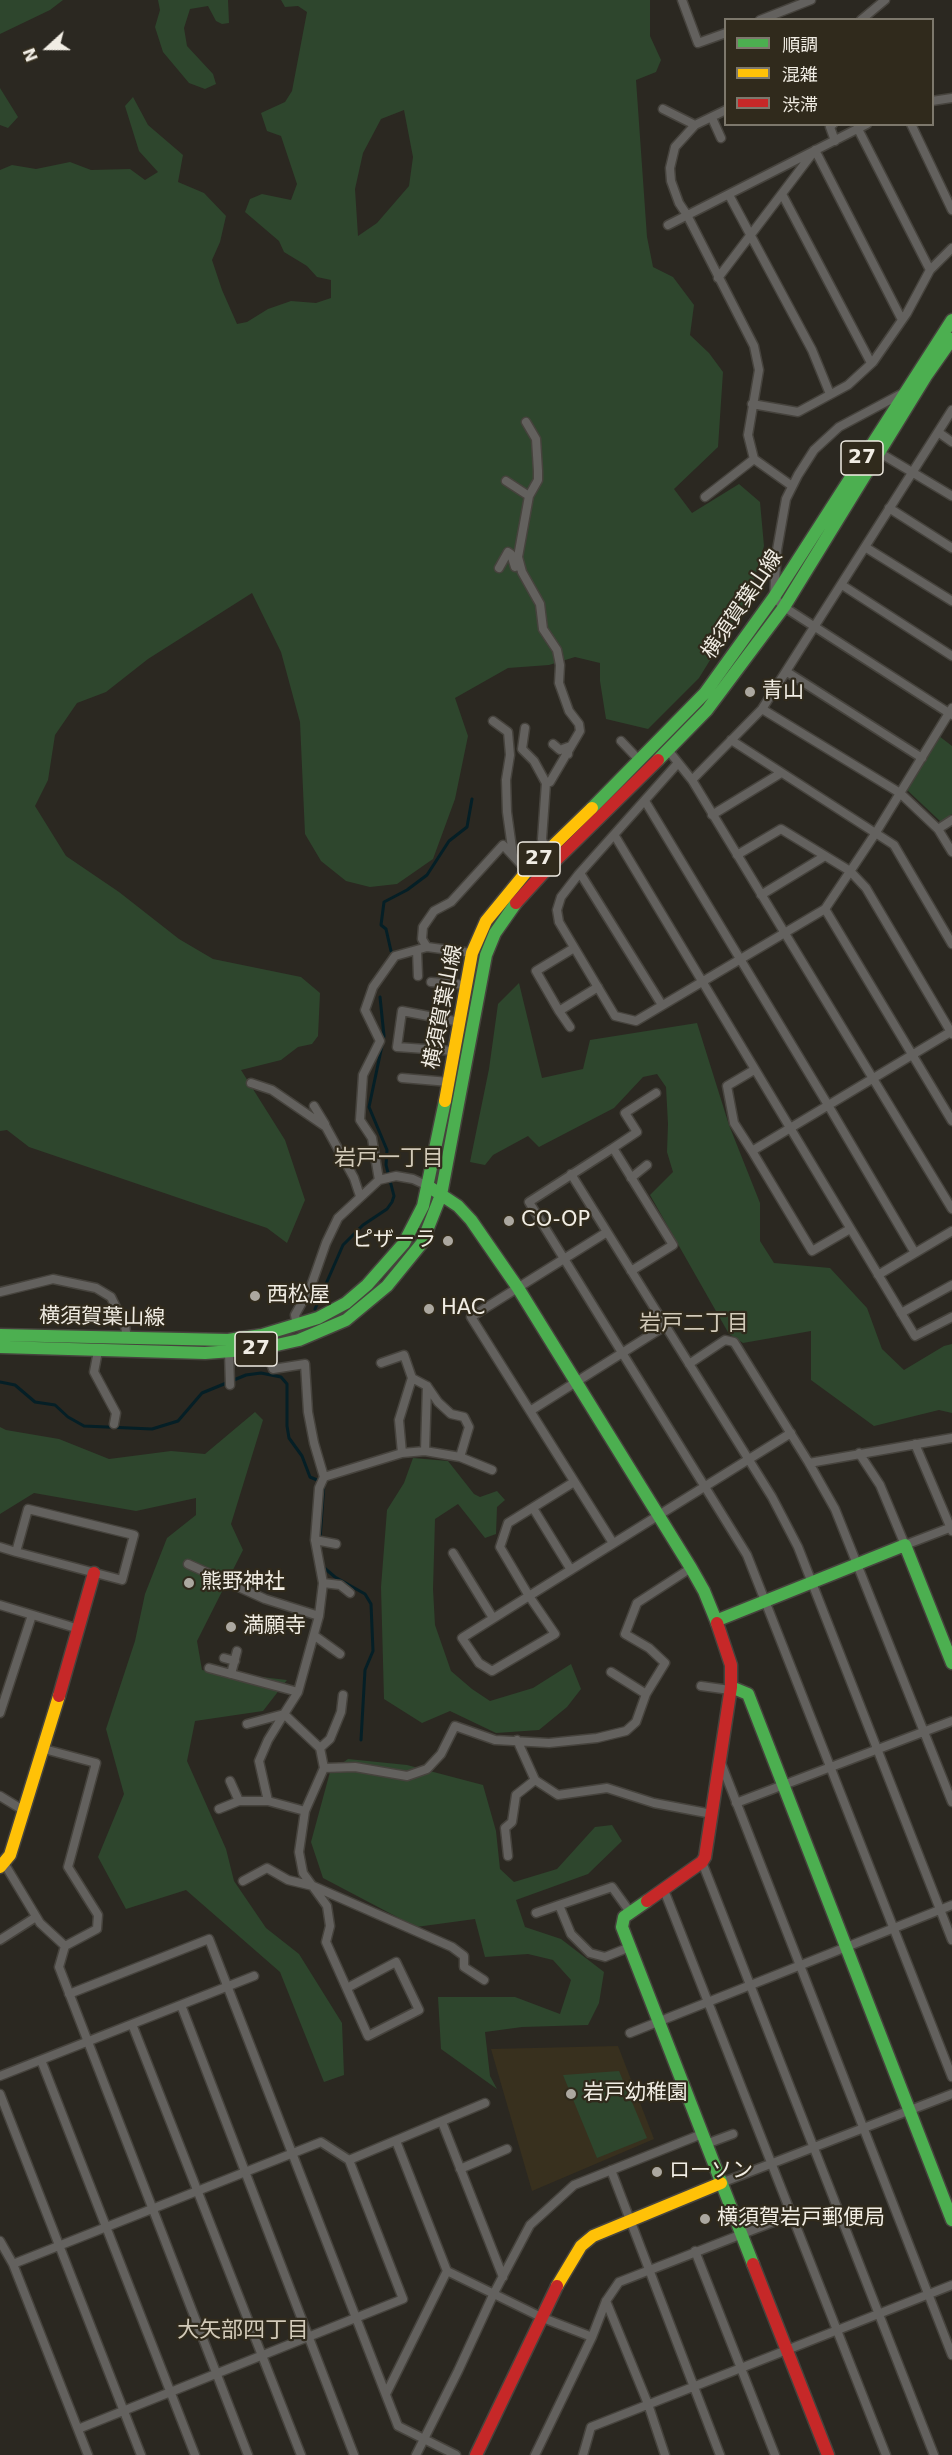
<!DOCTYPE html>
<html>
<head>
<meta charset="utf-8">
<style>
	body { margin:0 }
	#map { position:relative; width:952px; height:2455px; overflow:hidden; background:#2b2821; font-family:"DejaVu Sans","Noto Sans JP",sans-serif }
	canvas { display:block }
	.legend { position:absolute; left:724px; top:18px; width:210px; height:108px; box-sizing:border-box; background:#302a1c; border:2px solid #7d786c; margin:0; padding:8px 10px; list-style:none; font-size:18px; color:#f1ede4 }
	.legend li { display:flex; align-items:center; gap:12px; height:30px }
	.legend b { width:30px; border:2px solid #7d786c }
	.north { position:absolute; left:18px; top:18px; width:60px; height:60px; -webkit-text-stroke:4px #302a1c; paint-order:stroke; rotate:249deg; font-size:16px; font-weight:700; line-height:24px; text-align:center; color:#f1ede4 }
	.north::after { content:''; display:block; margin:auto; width:21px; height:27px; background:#f1ede4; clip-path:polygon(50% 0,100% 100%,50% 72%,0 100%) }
</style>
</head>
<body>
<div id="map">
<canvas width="952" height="2455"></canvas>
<ul class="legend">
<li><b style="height:8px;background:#4caf50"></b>順調</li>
<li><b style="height:8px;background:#ffc107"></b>混雑</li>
<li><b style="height:8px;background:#c62828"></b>渋滞</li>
</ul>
<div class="north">N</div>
</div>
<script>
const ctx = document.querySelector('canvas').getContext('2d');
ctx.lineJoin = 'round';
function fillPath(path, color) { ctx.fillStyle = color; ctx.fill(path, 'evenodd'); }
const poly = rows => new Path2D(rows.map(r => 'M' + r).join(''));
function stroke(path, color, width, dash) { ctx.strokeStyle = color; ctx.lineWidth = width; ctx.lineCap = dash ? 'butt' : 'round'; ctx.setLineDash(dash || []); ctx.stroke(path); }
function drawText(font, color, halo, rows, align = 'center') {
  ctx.font = font + ' "DejaVu Sans","Noto Sans JP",sans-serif'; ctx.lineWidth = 4.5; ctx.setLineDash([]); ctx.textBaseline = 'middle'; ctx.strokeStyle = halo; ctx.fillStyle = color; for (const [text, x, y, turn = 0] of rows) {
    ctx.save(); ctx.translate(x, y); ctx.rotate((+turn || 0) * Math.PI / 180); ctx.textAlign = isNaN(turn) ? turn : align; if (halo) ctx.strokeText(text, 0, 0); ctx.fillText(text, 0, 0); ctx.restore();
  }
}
const built = poly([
	[618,2046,654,2139,532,2191,491,2049]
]);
const green = poly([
	[0,0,63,0,50,10,0,34],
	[158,0,228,0,229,23,222,24,216,21,208,6,190,9,184,28,187,46,213,74,216,84,205,89,189,83,163,52,155,27,160,10],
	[281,0,650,0,650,36,661,60,656,72,636,80,647,237,653,267,673,277,694,305,690,335,709,353,723,372,718,447,674,489,692,513,739,484,760,502,764,546,749,597,699,678,648,729,606,719,600,681,600,663,575,657,549,665,508,668,455,698,468,736,455,799,433,859,397,884,370,887,346,881,321,861,305,834,300,722,281,652,252,593,148,659,106,692,77,703,55,735,48,780,35,806,66,856,119,892,179,939,213,959,301,977,320,993,318,1036,312,1044,298,1047,281,1060,241,1070,285,1140,305,1200,287,1243,267,1228,29,1147,7,1130,0,1131,0,170,12,165,36,169,70,162,91,170,130,169,145,180,158,172,139,151,125,106,133,97,148,125,183,155,178,182,204,193,226,216,220,242,212,260,222,290,237,324,247,322,268,309,291,301,316,303,331,298,331,280,317,277,307,266,284,252,279,241,245,212,250,199,262,194,291,200,297,184,281,136,267,131,261,113,285,102,292,91,307,12,298,6,285,7],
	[404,110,413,157,409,186,377,223,358,236,355,189,363,153,381,119],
	[0,88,18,117,8,128,0,125],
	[939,736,952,746,952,814,941,822,906,789],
	[519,983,542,1078,583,1069,590,1040,697,1023,729,1125,760,1203,760,1241,774,1263,830,1268,867,1308,882,1349,904,1370,944,1346,952,1344,952,1413,939,1410,874,1426,811,1380,811,1331,743,1343,729,1334,650,1195,673,1172,667,1152,668,1124,666,1087,657,1074,643,1077,614,1108,539,1147,528,1136,493,1155,485,1165,470,1162,489,1069,498,1004],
	[255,1412,263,1420,231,1524,243,1550,197,1641,202,1670,287,1680,263,1711,195,1721,187,1761,226,1849,234,1881,266,1928,299,1954,342,2023,344,2075,324,2082,280,1972,186,1890,126,1909,98,1857,124,1794,106,1729,135,1641,145,1594,167,1538,196,1515,196,1498,136,1511,34,1493,0,1514,0,1427,6,1430,59,1439,109,1459,171,1451,205,1454],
	[413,1458,448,1461,474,1494,480,1497,497,1491,505,1500,497,1507,496,1534,485,1538,458,1504,435,1519,433,1589,435,1625,451,1671,472,1689,490,1701,533,1688,571,1664,581,1689,567,1707,539,1730,496,1733,450,1711,422,1723,384,1699,381,1587,387,1510,404,1483],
	[348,1759,407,1765,483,1785,496,1831,500,1869,514,1882,557,1869,595,1827,612,1825,622,1841,588,1874,516,1900,525,1927,561,1939,604,1972,599,2003,588,2025,522,2027,485,2032,490,2076,497,2089,441,2049,438,1997,515,1997,560,2014,571,1980,553,1960,528,1954,485,1957,475,1919,416,1927,323,1878,311,1842,330,1772],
	[619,2071,647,2138,597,2158,563,2075]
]);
const stream = poly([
	[391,951,386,929,381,925,384,902,407,890,427,875,449,841,467,827,472,799],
	[315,1309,343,1245,363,1225,387,1209,392,1202,394,1196,386,1165,387,1150,369,1107,384,1036,380,997],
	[0,1382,15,1385,35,1402,55,1405,68,1417,84,1426,152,1429,178,1421,202,1393,246,1375,261,1373,281,1377,287,1384,287,1426,289,1438,302,1456,310,1477,324,1483,320,1539],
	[322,1566,335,1577,365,1594,371,1604,373,1651,365,1670,361,1740]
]);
const street = poly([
	[682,0,698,43,726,33],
	[760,20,811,0],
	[861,20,885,0],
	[932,101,952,98],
	[663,109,695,125],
	[726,110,695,125,675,147,670,168,671,181,679,203,687,215,754,346,759,370,748,435,754,459,792,486],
	[712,118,721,138],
	[833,124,830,127,835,141],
	[911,124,952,210],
	[858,129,930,270],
	[782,194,871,363],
	[729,195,812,350,830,394],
	[668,225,867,124],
	[718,278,815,150,901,318],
	[901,394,839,427,814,450,798,475,786,499,777,550,774,597,784,607,952,715],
	[752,404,798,412,848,385,873,362,907,313,930,270,952,248],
	[526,422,536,439,538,471,538,480,529,496,518,557,522,572,540,604,543,629,557,650,560,665,559,683,569,711,579,724,580,731,550,782,546,783,542,839,546,852],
	[938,432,952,442],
	[880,453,952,496],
	[506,481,529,496],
	[705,497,754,459],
	[889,508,952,548],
	[865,547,952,601],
	[499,568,508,552,511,554,515,567],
	[842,585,952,656],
	[787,672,922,758],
	[762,709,900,793,938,829,952,852],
	[493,721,508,732,510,755,506,780,507,812,513,855],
	[525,728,522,749,534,761,546,783],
	[731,740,894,845,952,944],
	[621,741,640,761],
	[553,744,560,750,568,747,568,754],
	[668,750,692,780,952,1209],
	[678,763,578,875,561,897,557,910,559,922,615,1016,636,1021,825,909,875,834,952,708],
	[692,780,762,709,952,410],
	[645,801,828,1105,915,1253],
	[712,815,781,773],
	[938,829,952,820],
	[615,836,915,1336,952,1317],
	[737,855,781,829,850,871,866,888,952,1034],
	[580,873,662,1005],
	[761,895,825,856],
	[825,909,952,1121],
	[574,948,536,971,559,1011,598,987],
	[417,950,418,976],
	[472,953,427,947,422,939,423,927,434,911,451,902,503,845,527,871],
	[431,982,467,985],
	[559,1011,570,1027],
	[454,1051,397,1047,402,1011,460,1022],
	[402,1078,449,1082],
	[251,1083,272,1090,326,1127,354,1178,360,1196],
	[314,1106,325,1124],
	[613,1148,637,1132,625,1113,656,1093],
	[752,1151,734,1123,727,1086,754,1070],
	[571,1174,772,1497,798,1547,952,1940],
	[631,1178,647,1165],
	[379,1180,372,1138,360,1120,363,1075,380,1041,365,1010,373,987,395,956,427,947],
	[850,1229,812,1251,752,1151,952,1031],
	[607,1232,471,1317,613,1543],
	[631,1271,673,1245,613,1148,529,1202,747,1555,952,2077],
	[878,1275,952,1231],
	[0,1292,53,1279,96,1288,111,1297,125,1326,127,1338],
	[901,1313,952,1285],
	[297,1326,295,1315,311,1286,326,1243,338,1218,379,1180,396,1176,413,1179,428,1186],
	[264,1344,273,1369,305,1364,308,1412,314,1443,324,1477],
	[98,1351,94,1372,116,1413,114,1424],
	[229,1352,230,1385],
	[381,1363,404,1355,412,1378,399,1420,402,1453],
	[689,1364,725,1340,734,1342,809,1463,835,1509,952,1802],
	[412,1378,427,1386,438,1402,451,1414,464,1417,469,1427,460,1457],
	[530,1411,665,1326],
	[915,1444,952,1531],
	[425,1451,427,1386],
	[859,1453,880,1485,905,1545,952,1527],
	[809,1463,952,1438],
	[574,1482,508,1523,500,1547,529,1596,555,1634,492,1671,479,1663,462,1638,529,1596,659,1515,791,1433],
	[533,1508,571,1570],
	[315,1540,336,1544],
	[0,1547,16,1552,122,1580,134,1535,28,1509,16,1552],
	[453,1553,493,1618],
	[188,1564,265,1599,319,1616],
	[323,1583,340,1585,350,1593],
	[0,1605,79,1629],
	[315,1636,340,1654],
	[224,1658,235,1661],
	[209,1668,298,1692],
	[611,1672,646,1694],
	[231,1674,237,1651],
	[701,1686,730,1690],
	[343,1695,341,1712,330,1739,320,1748,324,1768,305,1811,299,1852,303,1873,327,1906,330,1926,326,1942,368,2036,419,2010,396,1962,347,1988],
	[0,1713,32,1615],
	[247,1724,284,1714,268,1740,259,1761,268,1801],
	[517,1740,535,1780,558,1795,607,1788,654,1803,712,1814],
	[320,1748,284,1714,298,1692,319,1616,323,1583,315,1540,319,1488,324,1477,402,1453,425,1451,460,1457,492,1470],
	[44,1749,96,1763,68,1867,98,1915,97,1929,65,1946],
	[721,1763,952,2355],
	[324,1768,355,1767,407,1776,427,1769,441,1754,455,1726,495,1740,549,1743,597,1738,626,1731,636,1722,646,1694,665,1663,649,1648,625,1634,637,1603,691,1568],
	[230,1781,239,1801],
	[0,1796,23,1810],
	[736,1803,952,1721],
	[219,1809,239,1801,268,1801,305,1811],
	[508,1856,505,1828,512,1822,516,1795,535,1780],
	[702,1862,934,2455],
	[4,1863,40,1923,65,1946,59,1967,248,2455],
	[243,1881,267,1868,288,1880,313,1886,452,1947,464,1956,464,1967,484,1980],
	[664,1890,886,2455],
	[536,1913,559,1905],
	[0,1940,36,1917],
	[630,1947,605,1957,590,1953,571,1934,559,1905,612,1887,630,1912],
	[69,1994,209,1939,398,2426,456,2455],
	[181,2005,354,2455],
	[132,2024,301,2455],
	[630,2033,952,1905],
	[41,2060,195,2455],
	[0,2076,254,1976],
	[0,2094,141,2455],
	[442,2122,503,2277],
	[396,2141,447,2271],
	[706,2144,733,2134],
	[349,2160,485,2103],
	[460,2169,507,2149],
	[611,2170,720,2455],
	[721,2183,952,2094],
	[0,2241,13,2264,88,2455],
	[695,2251,775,2455],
	[13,2264,321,2142,349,2160,403,2299,78,2429],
	[606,2301,648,2404,665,2455],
	[386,2394,447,2271,543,2318,592,2337],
	[416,2455,458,2371,494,2293,530,2225,574,2185,702,2134],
	[535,2455,592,2337,606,2301,619,2282,791,2215],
	[583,2455,591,2427,952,2285]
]);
const fast = poly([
	[658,760,707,710,784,607,926,376,952,339],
	[592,808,705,693,774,597,952,320],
	[428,1186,458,1206,471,1220,518,1288,691,1568,704,1591,717,1623],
	[0,1335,228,1340,262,1335,318,1318,346,1303,367,1285,404,1243,423,1206,445,1101],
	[0,1347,205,1353,259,1349,299,1340,346,1320,387,1286,422,1243,441,1195,486,955,495,933,516,903],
	[718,1620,905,1545,952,1663],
	[731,1687,748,1694,952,2220],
	[647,1901,624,1917,622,1927,753,2264]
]);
const slow = poly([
	[445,1101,472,953,486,921,527,871,592,808],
	[0,1867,10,1855,59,1696],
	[557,2286,581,2246,593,2236,721,2183]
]);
const jam = poly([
	[516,903,547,869,658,760],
	[59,1696,94,1573],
	[647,1901,702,1862,705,1857,731,1687,731,1665,717,1623],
	[753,2264,828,2455],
	[476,2455,557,2286]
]);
const markers = [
	[750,692,6,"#aca8a0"],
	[509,1221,6,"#aca8a0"],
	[448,1241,6,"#aca8a0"],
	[255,1296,6,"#aca8a0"],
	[429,1309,6,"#aca8a0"],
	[189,1583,6,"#aca8a0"],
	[231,1627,6,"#aca8a0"],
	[571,2094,6,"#aca8a0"],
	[657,2172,6,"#aca8a0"],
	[705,2219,6,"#aca8a0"]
];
const shields = [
	[862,458,42],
	[539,859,42],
	[256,1349,42]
];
const shieldNames = [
	["27",862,458],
	["27",539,859],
	["27",256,1349]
];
const streetNames = [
	["横須賀葉山線",743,605,-56],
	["横須賀葉山線",444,1007,-79],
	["横須賀葉山線",102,1318,1]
];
const poiNames = [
	["青山",762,692],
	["CO-OP",521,1221],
	["ピザーラ",436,1241,"right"],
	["西松屋",267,1296],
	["HAC",441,1309],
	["熊野神社",201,1583],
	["満願寺",243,1627],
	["岩戸幼稚園",583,2094],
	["ローソン",669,2172],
	["横須賀岩戸郵便局",717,2219]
];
const neighbourhoodNames = [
	["岩戸一丁目",389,1159],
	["岩戸二丁目",694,1324],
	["大矢部四丁目",243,2331]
];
fillPath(built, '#38301e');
fillPath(green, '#2e462d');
stroke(stream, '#051f26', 3);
stroke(street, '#46433d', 11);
stroke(fast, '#46433d', 15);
stroke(slow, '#46433d', 15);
stroke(jam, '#46433d', 15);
stroke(street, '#63615e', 8);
stroke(fast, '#4caf50', 12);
stroke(slow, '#ffc107', 12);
stroke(jam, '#c62828', 12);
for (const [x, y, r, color] of markers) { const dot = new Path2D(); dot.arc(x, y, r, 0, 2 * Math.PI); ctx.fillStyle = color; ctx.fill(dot); stroke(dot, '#302a1c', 2); }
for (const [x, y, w] of shields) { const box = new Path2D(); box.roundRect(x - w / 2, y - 17, w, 34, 4.5); ctx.fillStyle = '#302a1c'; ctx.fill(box); stroke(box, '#f1ede4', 1.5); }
drawText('bold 20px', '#f1ede4', null, shieldNames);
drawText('21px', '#f1ede4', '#302a1c', streetNames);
drawText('21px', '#f1ede4', '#302a1c', poiNames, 'left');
drawText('22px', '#d2cab9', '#302a1c', neighbourhoodNames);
</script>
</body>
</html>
